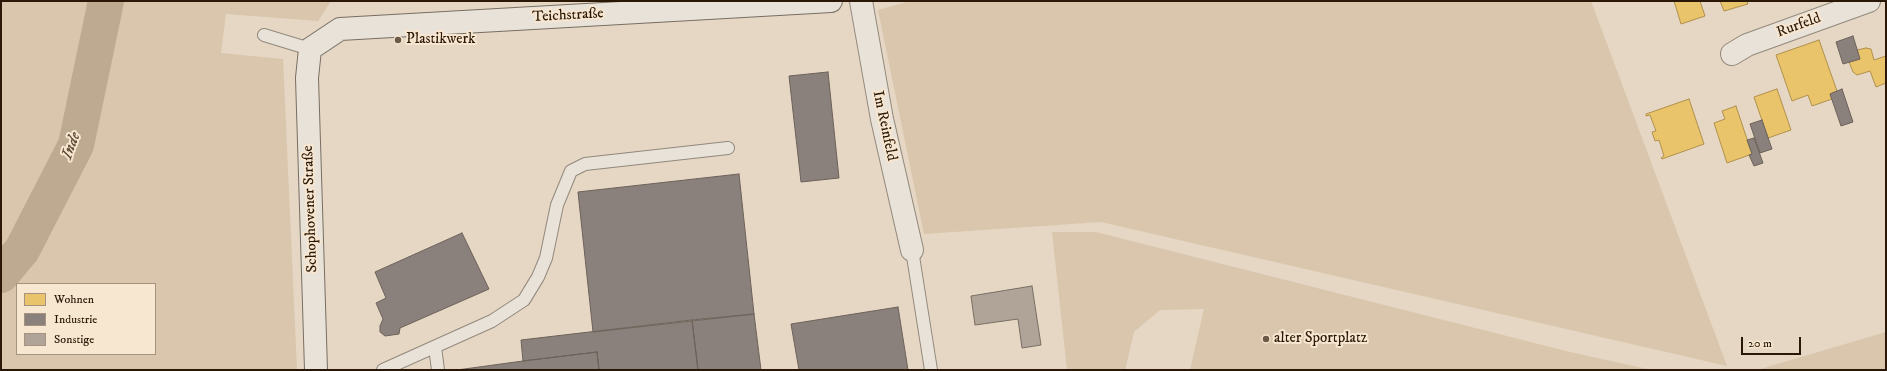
<!DOCTYPE html>
<html>
<head>
<meta charset="utf-8">
<style>
	body { margin:0 }
	#map { position:relative; width:1887px; height:371px; overflow:hidden; background:#e5d7c4; font-family:"IM FELL DW Pica",serif }
	canvas { display:block }
	.frame { position:absolute; inset:0; border:2px solid #2a1706; pointer-events:none }
	.legend { position:absolute; left:16px; top:283px; width:140px; height:72px; box-sizing:border-box; background:#f7e6d0; border:1px solid #a5937f; margin:0; padding:5px 7px; list-style:none; font-size:12px; color:#2a1706 }
	.legend li { display:flex; align-items:center; gap:8px; height:20px }
	.legend b { width:20px; border:1px solid #a5937f }
	.scale { position:absolute; left:1741px; top:337px; width:60px; height:18px; box-sizing:border-box; border:2px solid #2a1706; border-top:0; padding-left:5px; font-size:12px; line-height:14px; white-space:nowrap; color:#2a1706; -webkit-text-stroke:3px #f7e6d0; paint-order:stroke }
</style>
</head>
<body>
<div id="map">
<canvas width="1887" height="371"></canvas>
<div class="frame"></div>
<ul class="legend">
<li><b style="height:11px;background:#e9c46a"></b>Wohnen</li>
<li><b style="height:11px;background:#8a817c"></b>Industrie</li>
<li><b style="height:11px;background:#afa497"></b>Sonstige</li>
</ul>
<div class="scale">20 m</div>
</div>
<script>
const ctx = document.querySelector('canvas').getContext('2d');
ctx.lineJoin = 'round';
function fillPath(path, color) { ctx.fillStyle = color; ctx.fill(path, 'evenodd'); }
const poly = rows => new Path2D(rows.map(r => 'M' + r).join(''));
function stroke(path, color, width, dash) { ctx.strokeStyle = color; ctx.lineWidth = width; ctx.lineCap = dash ? 'butt' : 'round'; ctx.setLineDash(dash || []); ctx.stroke(path); }
function drawText(font, color, halo, rows, align = 'center') {
  ctx.font = font + ' "IM FELL DW Pica",serif'; ctx.lineWidth = 4; ctx.setLineDash([]); ctx.textBaseline = 'middle'; ctx.strokeStyle = halo; ctx.fillStyle = color; for (const [text, x, y, turn = 0] of rows) {
    ctx.save(); ctx.translate(x, y); ctx.rotate((+turn || 0) * Math.PI / 180); ctx.textAlign = isNaN(turn) ? turn : align; if (halo) ctx.strokeText(text, 0, 0); ctx.fillText(text, 0, 0); ctx.restore();
  }
}
const green = poly([
	[1,1,331,1,318,21,226,14,221,53,283,59,297,370,1,370],
	[17,284,155,284,155,354,17,354],
	[910,1,1591,1,1727,366,1101,222,924,234,878,10],
	[1052,232,1096,232,1570,352,1652,370,1190,370,1204,309,1160,310,1134,332,1125,370,1067,370],
	[1886,332,1886,370,1757,370]
]);
const homes = poly([
	[1674,1,1700,1,1705,16,1681,24,1674,1],
	[1720,1,1747,1,1748,4,1724,11,1720,1],
	[1819,40,1837,91,1830,94,1832,99,1812,106,1808,95,1792,101,1776,55,1819,40],
	[1866,48,1871,49,1874,60,1886,56,1886,83,1876,87,1870,71,1857,75,1853,72,1849,62,1860,59,1857,50,1866,48],
	[1777,89,1791,130,1768,138,1754,97,1777,89],
	[1689,99,1704,144,1662,159,1661,158,1664,156,1659,140,1655,141,1652,132,1656,131,1650,115,1646,116,1646,114,1689,99],
	[1736,106,1752,154,1727,163,1714,123,1725,119,1722,111,1736,106]
]);
const industry = poly([
	[1853,36,1860,59,1843,64,1836,42,1853,36],
	[828,72,839,178,801,182,789,76,828,72],
	[1842,89,1853,122,1841,126,1830,94,1842,89],
	[1762,120,1772,149,1760,153,1750,124,1762,120],
	[1754,138,1763,163,1754,166,1749,155,1752,154,1747,140,1754,138],
	[739,174,754,314,593,332,578,192,739,174],
	[462,233,489,289,400,328,399,334,385,336,380,332,380,326,383,319,376,303,386,298,375,272,462,233],
	[898,307,908,370,799,370,791,324,898,307],
	[754,314,761,370,698,370,692,320,754,314],
	[692,320,698,370,599,370,597,352,523,361,521,340,692,320],
	[597,352,599,370,457,370,523,361,597,352]
]);
const river = poly([
	[1,275,22,250,76,145,106,1]
]);
const building = poly([
	[1032,286,1041,345,1022,348,1018,319,975,325,971,296,1032,286]
]);
const lane = poly([
	[264,35,310,49],
	[912,250,931,370],
	[435,347,438,370],
	[383,370,492,321,524,300,538,277,546,258,557,205,571,171,585,164,728,148]
]);
const street = poly([
	[861,1,882,119,912,250],
	[1732,54,1747,45,1869,1]
]);
const secondary = poly([
	[316,370,307,78,310,49,340,29,831,1]
]);
const markers = [
	[398,40,4,"#6b5a48"],
	[1266,339,4,"#6b5a48"]
];
const streetNames = [
	["Teichstraße",568,16,-3],
	["Rurfeld",1799,26,-20],
	["Im Reinfeld",884,126,78],
	["Schophovener Straße",311,209,-92]
];
const poiNames = [
	["Plastikwerk",406,40],
	["alter Sportplatz",1274,339]
];
const waterNames = [
	["Inde",72,146,-70]
];
fillPath(green, '#d9c6ac');
fillPath(homes, '#e9c46a');
stroke(homes, '#b0904c', 1);
fillPath(industry, '#8a817c');
stroke(industry, '#6d6159', 1);
stroke(river, '#beaa91', 36);
fillPath(building, '#afa497');
stroke(building, '#786e62', 1);
stroke(lane, '#92887b', 14);
stroke(street, '#92887b', 24);
stroke(secondary, '#786e62', 24);
stroke(lane, '#e9e2d9', 12);
stroke(street, '#e9e2d9', 22);
stroke(secondary, '#e9e2d9', 22);
for (const [x, y, r, color] of markers) { const dot = new Path2D(); dot.arc(x, y, r, 0, 2 * Math.PI); ctx.fillStyle = color; ctx.fill(dot); stroke(dot, '#f7e6d0', 1.5); }
drawText('15px', '#2a1706', '#f7e6d0', streetNames);
drawText('15px', '#2a1706', '#f7e6d0', poiNames, 'left');
drawText('italic 16px', '#5f4a35', '#f7e6d0', waterNames);
</script>
</body>
</html>
